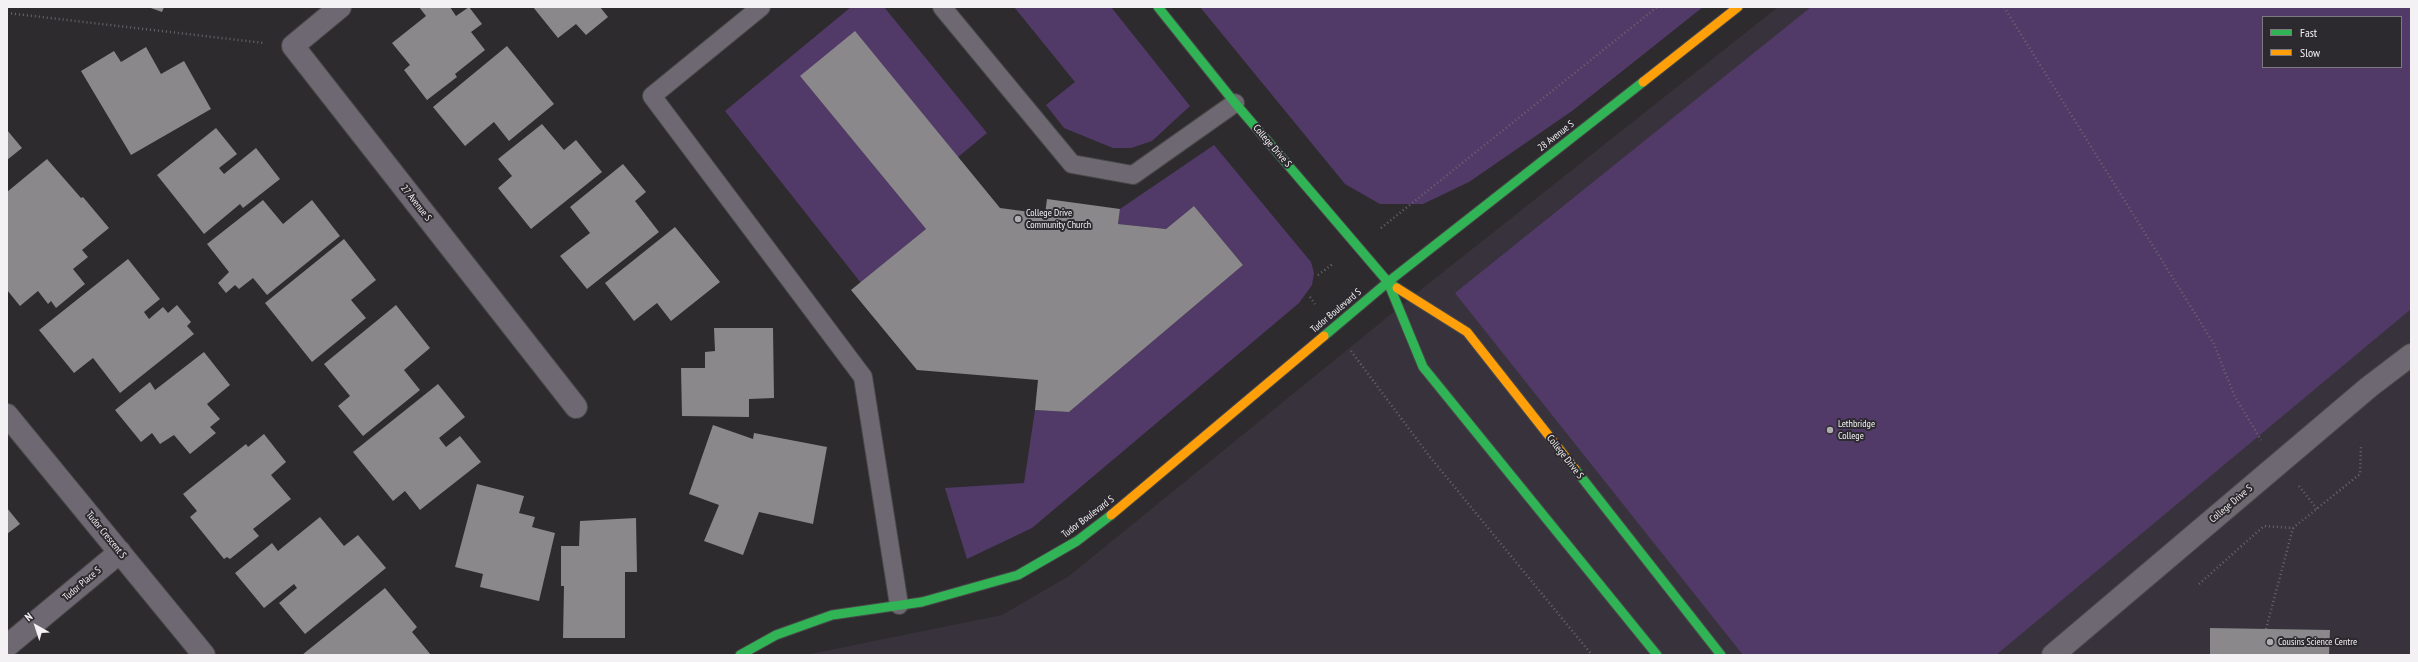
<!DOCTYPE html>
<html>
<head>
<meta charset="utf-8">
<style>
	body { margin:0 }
	#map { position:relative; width:2418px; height:662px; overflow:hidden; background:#2d2b2e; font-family:"PT Sans Narrow",sans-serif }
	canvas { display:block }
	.frame { position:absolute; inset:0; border:8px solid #f3f1f4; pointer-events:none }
	.legend { position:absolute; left:2262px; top:16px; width:140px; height:52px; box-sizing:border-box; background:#2d2a2f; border:1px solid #7c7a7e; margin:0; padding:5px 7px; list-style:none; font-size:12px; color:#f3f1f4 }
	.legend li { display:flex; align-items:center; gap:8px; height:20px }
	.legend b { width:20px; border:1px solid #7c7a7e }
	.north { position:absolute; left:16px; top:606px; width:40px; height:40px; -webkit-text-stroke:3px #2d2a2f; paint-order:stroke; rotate:321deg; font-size:11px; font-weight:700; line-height:16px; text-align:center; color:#f3f1f4 }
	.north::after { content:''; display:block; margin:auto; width:14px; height:18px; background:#f3f1f4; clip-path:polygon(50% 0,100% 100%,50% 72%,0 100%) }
</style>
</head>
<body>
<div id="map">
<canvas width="2418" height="662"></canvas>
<div class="frame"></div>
<ul class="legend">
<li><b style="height:5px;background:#30b455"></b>Fast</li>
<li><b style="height:5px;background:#ff9f0a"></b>Slow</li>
</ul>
<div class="north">N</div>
</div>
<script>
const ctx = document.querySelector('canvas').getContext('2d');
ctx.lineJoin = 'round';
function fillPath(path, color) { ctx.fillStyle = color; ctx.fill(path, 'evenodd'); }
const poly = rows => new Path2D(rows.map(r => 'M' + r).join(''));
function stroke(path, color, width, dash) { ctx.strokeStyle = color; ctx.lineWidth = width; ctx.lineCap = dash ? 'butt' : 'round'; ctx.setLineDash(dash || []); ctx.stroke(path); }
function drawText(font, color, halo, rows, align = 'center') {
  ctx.font = font + ' "PT Sans Narrow",sans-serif'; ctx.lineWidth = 4; ctx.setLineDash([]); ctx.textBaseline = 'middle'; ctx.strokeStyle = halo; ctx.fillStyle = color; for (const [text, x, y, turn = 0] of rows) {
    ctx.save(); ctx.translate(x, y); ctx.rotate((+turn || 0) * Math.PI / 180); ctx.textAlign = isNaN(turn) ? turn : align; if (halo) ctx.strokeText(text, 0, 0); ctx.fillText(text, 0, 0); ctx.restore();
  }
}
const built = poly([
	[1778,7,2411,7,2411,655,805,655,1002,615,1069,576,1428,284],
	[2263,17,2401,17,2401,67,2263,67]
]);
const green = poly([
	[851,7,884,7,987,133,958,157,800,76,926,229,861,283,725,111],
	[1014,7,1111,7,1190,106,1152,141,1131,148,1113,148,1064,128,1046,105,1075,82],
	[1200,7,1703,7,1572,111,1469,182,1423,204,1380,204,1345,184],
	[1811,7,2411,7,2411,309,1996,655,1743,655,1455,293],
	[2263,17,2401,17,2401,67,2263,67],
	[1214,145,1311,262,1314,273,1312,285,1299,303,1032,528,967,559,945,488,1024,483,1035,410,1069,412,1243,265,1194,206,1166,229,1118,224,1120,209]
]);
const building = poly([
	[148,7,164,7,162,12],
	[419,7,450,7,456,16,469,7,482,24,471,32,485,50,455,74,457,77,427,100,404,70,410,65,392,43,426,16],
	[533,7,600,7,608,17,586,35,576,24,558,38],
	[855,31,1000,208,1045,214,1047,199,1120,209,1118,224,1166,229,1194,206,1243,265,1069,412,1035,410,1038,380,917,370,851,290,926,229,800,76],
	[507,46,554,104,509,141,494,122,465,146,433,107],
	[146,47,161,74,184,61,211,109,131,155,81,71,114,51,121,62],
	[542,124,564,150,576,140,602,172,531,229,498,188,512,176,498,159],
	[216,128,237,154,219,168,224,174,256,148,280,179,243,208,240,204,204,234,157,175],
	[7,130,22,148,7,160],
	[47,159,81,198,83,197,109,228,82,250,88,257,73,269,85,284,56,308,51,301,48,304,38,291,20,306,7,290,7,192],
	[623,164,646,192,635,201,659,232,587,289,560,256,590,233,570,207],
	[263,200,283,224,312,200,340,236,267,295,253,278,239,289,235,285,226,293,218,283,229,272,207,244],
	[675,227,720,282,671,321,657,303,634,321,605,283],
	[344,239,376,280,351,300,366,318,312,362,265,303],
	[128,259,160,299,144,312,149,319,163,307,168,313,177,305,191,322,187,326,194,334,120,393,93,358,74,373,39,330],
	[396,305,430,348,404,370,420,390,363,436,338,406,350,396,324,364],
	[714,328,773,328,774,398,749,399,749,417,682,416,681,368,705,368,705,352,715,351],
	[204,352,230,385,207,404,220,419,210,427,216,433,190,454,174,435,160,444,152,433,141,442,115,410,150,382,155,390],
	[438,384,465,417,439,438,446,447,460,436,481,462,420,510,405,491,393,501,353,452],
	[713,425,753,439,754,433,827,447,813,524,759,512,743,555,704,541,719,505,689,494],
	[264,434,286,462,271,475,291,499,253,529,259,536,230,559,227,557,224,559,190,517,197,511,183,494,246,444,248,447],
	[477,484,524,496,519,513,535,517,532,527,555,533,539,601,480,587,483,574,455,567],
	[7,508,20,524,7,534],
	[320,517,344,546,358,535,386,568,305,634,279,603,297,588,294,584,264,608,235,573,272,543,278,551],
	[636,518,637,572,625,572,625,638,563,638,564,586,561,586,561,546,579,546,580,521],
	[385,588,417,627,412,632,431,655,302,655],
	[2210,628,2330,630,2329,655,2210,655]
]);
const path = poly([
	[2004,7,2214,344,2234,395,2261,440],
	[7,13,264,43],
	[1381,228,1657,7],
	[1318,275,1334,263],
	[1310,297,1315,304],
	[1351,351,1430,457,1592,655],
	[2299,486,2317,509],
	[2199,584,2264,526,2293,528,2360,474,2361,446],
	[2266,629,2293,528]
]);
const lane = poly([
	[761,7,652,96,863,377,899,605],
	[942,7,1072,164,1133,175,1235,103]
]);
const street = poly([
	[340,7,293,46,576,407],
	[7,415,204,655],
	[7,646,120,552],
	[2053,655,2369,387,2411,355]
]);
const fast = poly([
	[1158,7,1235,103,1388,282,1397,288],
	[1388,282,1423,367,1657,655],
	[1324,336,1388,282,1643,82],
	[1575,469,1721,655],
	[740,655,776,635,832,615,922,602,1018,575,1077,541,1111,515]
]);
const slow = poly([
	[1643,82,1738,7],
	[1397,288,1467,332,1575,469],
	[1111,515,1324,336]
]);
const markers = [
	[1018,219,4,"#aeacaf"],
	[1830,430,4,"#aeacaf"],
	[2270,642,4,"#aeacaf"]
];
const streetNames = [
	["28 Avenue S",1556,136,-38],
	["College Drive S",1272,146,49],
	["27 Avenue S",416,203,52],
	["Tudor Boulevard S",1336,311,-40],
	["College Drive S",1565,457,52],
	["College Drive S",2231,504,-40],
	["Tudor Boulevard S",1088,517,-37],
	["Tudor Crescent S",106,535,51],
	["Tudor Place S",82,584,-40]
];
const poiNames = [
	["College Drive",1026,213],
	["Community Church",1026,225],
	["Lethbridge",1838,424],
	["College",1838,436],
	["Cousins Science Centre",2278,642]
];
fillPath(built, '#37323b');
fillPath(green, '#523a68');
fillPath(building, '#8a888b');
stroke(lane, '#494849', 20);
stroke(street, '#494849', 24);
stroke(fast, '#494849', 11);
stroke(slow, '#494849', 11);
stroke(path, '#69666c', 2.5, [1, 3]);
stroke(lane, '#6e6872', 18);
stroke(street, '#6e6872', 22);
stroke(fast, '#30b455', 9);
stroke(slow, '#ff9f0a', 9);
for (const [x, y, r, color] of markers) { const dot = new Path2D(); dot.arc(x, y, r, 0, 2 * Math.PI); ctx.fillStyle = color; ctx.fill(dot); stroke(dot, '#2d2a2f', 1.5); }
drawText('10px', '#f3f1f4', '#2d2a2f', streetNames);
drawText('10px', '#f3f1f4', '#2d2a2f', poiNames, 'left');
</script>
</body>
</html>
